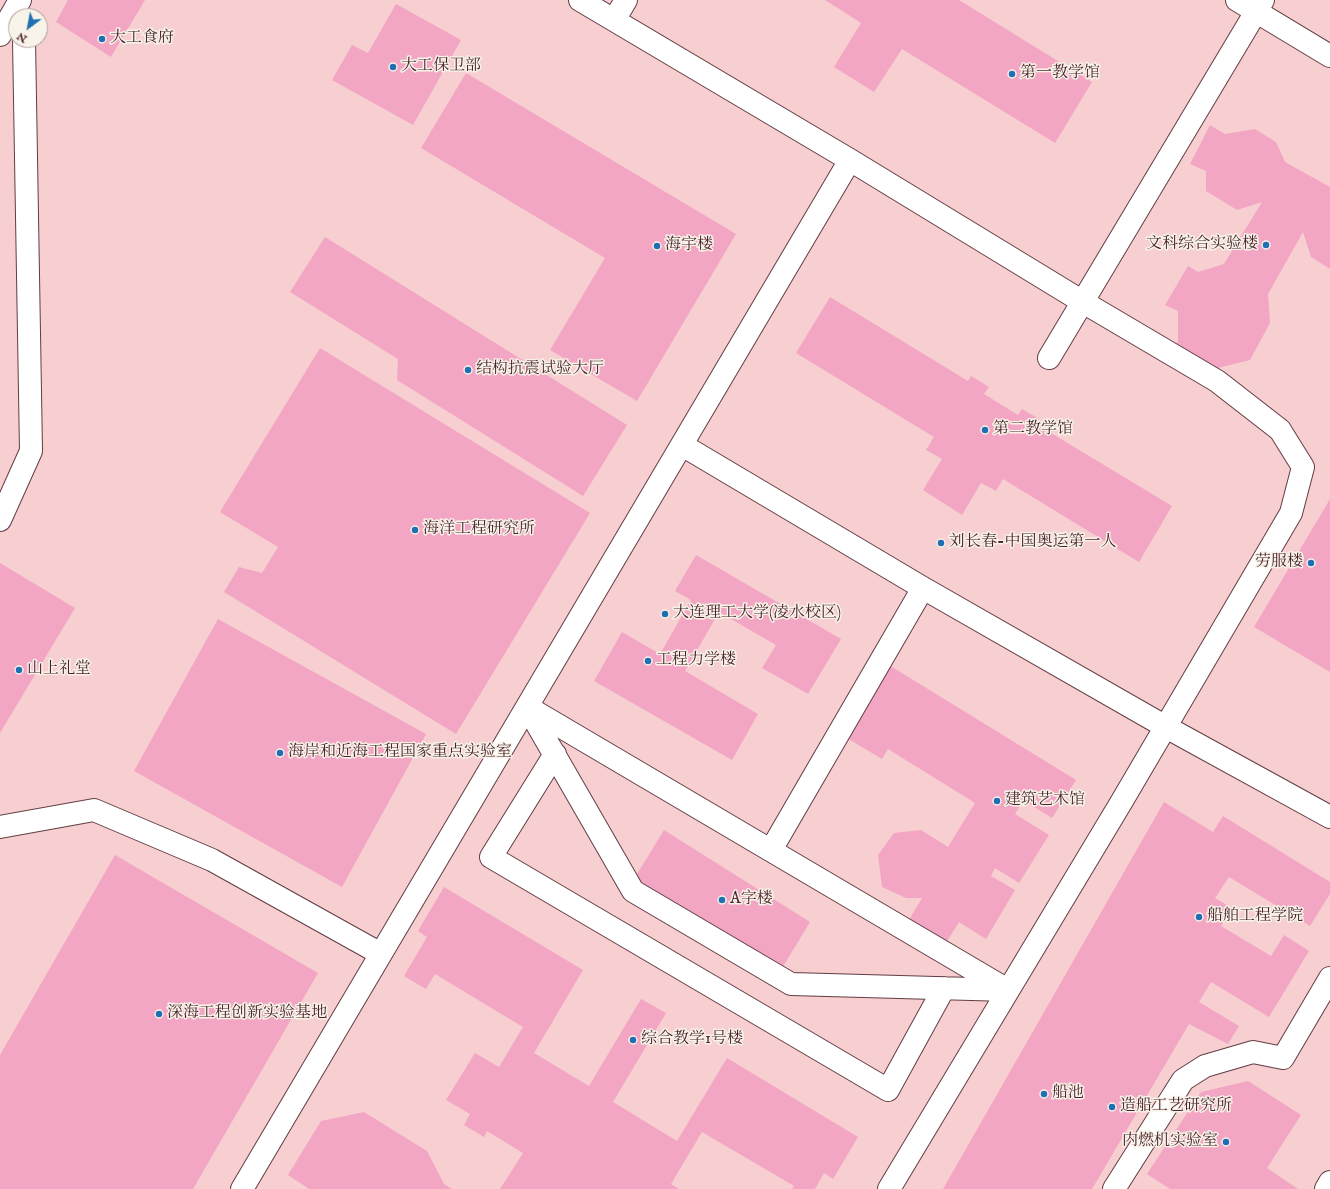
<!DOCTYPE html>
<html>
<head>
<meta charset="utf-8">
<style>
	body { margin:0 }
	#map { position:relative; width:1330px; height:1189px; overflow:hidden; background:#ece5c9; font-family:"IM FELL English",serif }
	canvas { display:block }
	.north { position:absolute; left:8px; top:8px; width:40px; height:40px; box-sizing:border-box; background:#f7f3e8; border:1px solid #b29e9c; border-radius:50%; rotate:212deg; font-size:11px; font-weight:700; line-height:16px; text-align:center; color:#4a1f2b }
	.north::after { content:''; display:block; margin:auto; width:14px; height:18px; background:#1f6fb2; clip-path:polygon(50% 0,100% 100%,50% 72%,0 100%) }
</style>
</head>
<body>
<div id="map">
<canvas width="1330" height="1189"></canvas>
<div class="north">N</div>
</div>
<script>
const ctx = document.querySelector('canvas').getContext('2d');
ctx.lineJoin = 'round';
function fillPath(path, color) { ctx.fillStyle = color; ctx.fill(path, 'evenodd'); }
const poly = rows => new Path2D(rows.map(r => 'M' + r).join(''));
function stroke(path, color, width, dash) { ctx.strokeStyle = color; ctx.lineWidth = width; ctx.lineCap = dash ? 'butt' : 'round'; ctx.setLineDash(dash || []); ctx.stroke(path); }
function drawText(font, color, halo, rows, align = 'center') {
  ctx.font = font + ' "IM FELL English","Noto Serif SC",serif'; ctx.lineWidth = 3; ctx.setLineDash([]); ctx.textBaseline = 'middle'; ctx.strokeStyle = halo; ctx.fillStyle = color; for (const [text, x, y, turn = 0] of rows) {
    ctx.save(); ctx.translate(x, y); ctx.rotate((+turn || 0) * Math.PI / 180); ctx.textAlign = isNaN(turn) ? turn : align; if (halo) ctx.strokeText(text, 0, 0); ctx.fillText(text, 0, 0); ctx.restore();
  }
}
const built = poly([
	[0,0,1330,0,1330,1189,0,1189],
	[16,16,40,16,40,40,16,40]
]);
const building = poly([
	[68,0,145,0,111,57,56,22],
	[825,0,959,0,1092,82,1055,143,902,49,874,92,834,67,861,23],
	[396,4,461,40,413,125,332,80,352,45,368,53],
	[466,73,736,234,637,401,550,350,605,258,421,148],
	[1210,125,1225,134,1255,129,1276,142,1285,162,1330,187,1330,269,1311,257,1303,232,1268,294,1270,323,1250,360,1218,368,1212,377,1172,353,1178,341,1178,311,1165,305,1188,266,1198,272,1224,264,1262,202,1237,210,1206,191,1206,171,1190,164],
	[325,237,627,425,583,496,397,380,398,359,290,292],
	[830,297,968,381,971,376,989,387,984,394,1018,415,1022,409,1039,419,1036,424,1172,506,1139,562,1003,479,996,491,981,483,962,515,923,490,942,459,926,450,934,437,796,353],
	[320,348,590,513,456,734,224,592,239,567,262,573,278,547,220,512],
	[1330,499,1330,672,1254,627],
	[696,555,841,639,808,694,762,668,776,645,719,612,685,671,758,714,732,760,594,681,622,632,660,654,691,600,675,591],
	[0,563,75,608,0,733],
	[218,619,426,734,342,887,134,771],
	[884,662,1076,780,1052,818,1023,800,1015,814,1049,835,1019,883,995,868,991,876,1015,890,986,939,959,922,946,943,909,920,922,898,906,898,882,887,878,855,894,833,921,830,948,847,975,803,888,749,882,759,840,734],
	[1164,802,1213,832,1223,816,1330,882,1330,894,1310,926,1229,877,1215,898,1232,908,1221,926,1271,956,1284,935,1309,951,1269,1017,1211,982,1199,1002,1239,1026,1228,1044,1189,1024,1092,1189,943,1189],
	[664,830,810,922,781,970,634,879],
	[115,855,318,973,193,1189,0,1189,0,1055],
	[444,887,583,970,534,1053,589,1086,641,999,666,1013,613,1102,677,1141,727,1058,858,1137,833,1179,824,1173,815,1189,792,1189,794,1186,702,1132,671,1184,679,1189,500,1189,523,1153,487,1131,484,1137,464,1125,470,1114,446,1100,475,1053,499,1067,523,1027,435,974,426,989,404,976,427,937,418,931],
	[1248,1081,1301,1115,1267,1168,1298,1189,1170,1189,1147,1174,1201,1092],
	[364,1112,427,1151,444,1184,452,1189,309,1189,288,1175,321,1121]
]);
const minor = poly([
	[580,0,850,160,1083,302,1217,381,1280,430,1303,467,1291,513,1122,801,889,1189],
	[1237,0,1330,56],
	[614,20,626,0],
	[0,35,20,0],
	[1049,358,1263,0],
	[682,445,923,588,1166,727,1330,817],
	[0,520,31,451,24,40],
	[527,707,633,891,791,984,1008,990],
	[529,708,1006,989],
	[555,754,491,857,888,1090,944,988],
	[0,827,94,810,212,860,381,954],
	[771,850,923,588],
	[242,1189,850,160],
	[1114,1189,1183,1080,1205,1066,1253,1052,1283,1058,1330,978],
	[1326,1189,1330,1182]
]);
const markers = [
	[102,39,4,"#1f6fb2"],
	[393,67,4,"#1f6fb2"],
	[1012,74,4,"#1f6fb2"],
	[1266,245,4,"#1f6fb2"],
	[657,246,4,"#1f6fb2"],
	[468,370,4,"#1f6fb2"],
	[985,430,4,"#1f6fb2"],
	[415,530,4,"#1f6fb2"],
	[941,543,4,"#1f6fb2"],
	[1311,563,4,"#1f6fb2"],
	[665,614,4,"#1f6fb2"],
	[648,661,4,"#1f6fb2"],
	[19,670,4,"#1f6fb2"],
	[280,753,4,"#1f6fb2"],
	[997,801,4,"#1f6fb2"],
	[722,900,4,"#1f6fb2"],
	[1199,917,4,"#1f6fb2"],
	[159,1014,4,"#1f6fb2"],
	[633,1040,4,"#1f6fb2"],
	[1044,1094,4,"#1f6fb2"],
	[1112,1107,4,"#1f6fb2"],
	[1226,1142,4,"#1f6fb2"]
];
const poiNames = [
	["大工食府",110,39],
	["大工保卫部",401,67],
	["第一教学馆",1020,74],
	["文科综合实验楼",1258,245,"right"],
	["海宇楼",665,246],
	["结构抗震试验大厅",476,370],
	["第二教学馆",993,430],
	["海洋工程研究所",423,530],
	["刘长春-中国奥运第一人",949,543],
	["劳服楼",1303,563,"right"],
	["大连理工大学(凌水校区)",673,614],
	["工程力学楼",656,661],
	["山上礼堂",27,670],
	["海岸和近海工程国家重点实验室",288,753],
	["建筑艺术馆",1005,801],
	["A字楼",730,900],
	["船舶工程学院",1207,917],
	["深海工程创新实验基地",167,1014],
	["综合教学1号楼",641,1040],
	["船池",1052,1094],
	["造船工艺研究所",1120,1107],
	["内燃机实验室",1218,1142,"right"]
];
fillPath(built, '#f7cfd1');
fillPath(building, '#f3a5c4');
stroke(minor, '#623d43', 24);
stroke(minor, '#fff', 22);
for (const [x, y, r, color] of markers) { const dot = new Path2D(); dot.arc(x, y, r, 0, 2 * Math.PI); ctx.fillStyle = color; ctx.fill(dot); stroke(dot, '#f7f3e8', 1.5); }
drawText('16px', '#4a1f2b', '#f7f3e8', poiNames, 'left');
</script>
</body>
</html>
